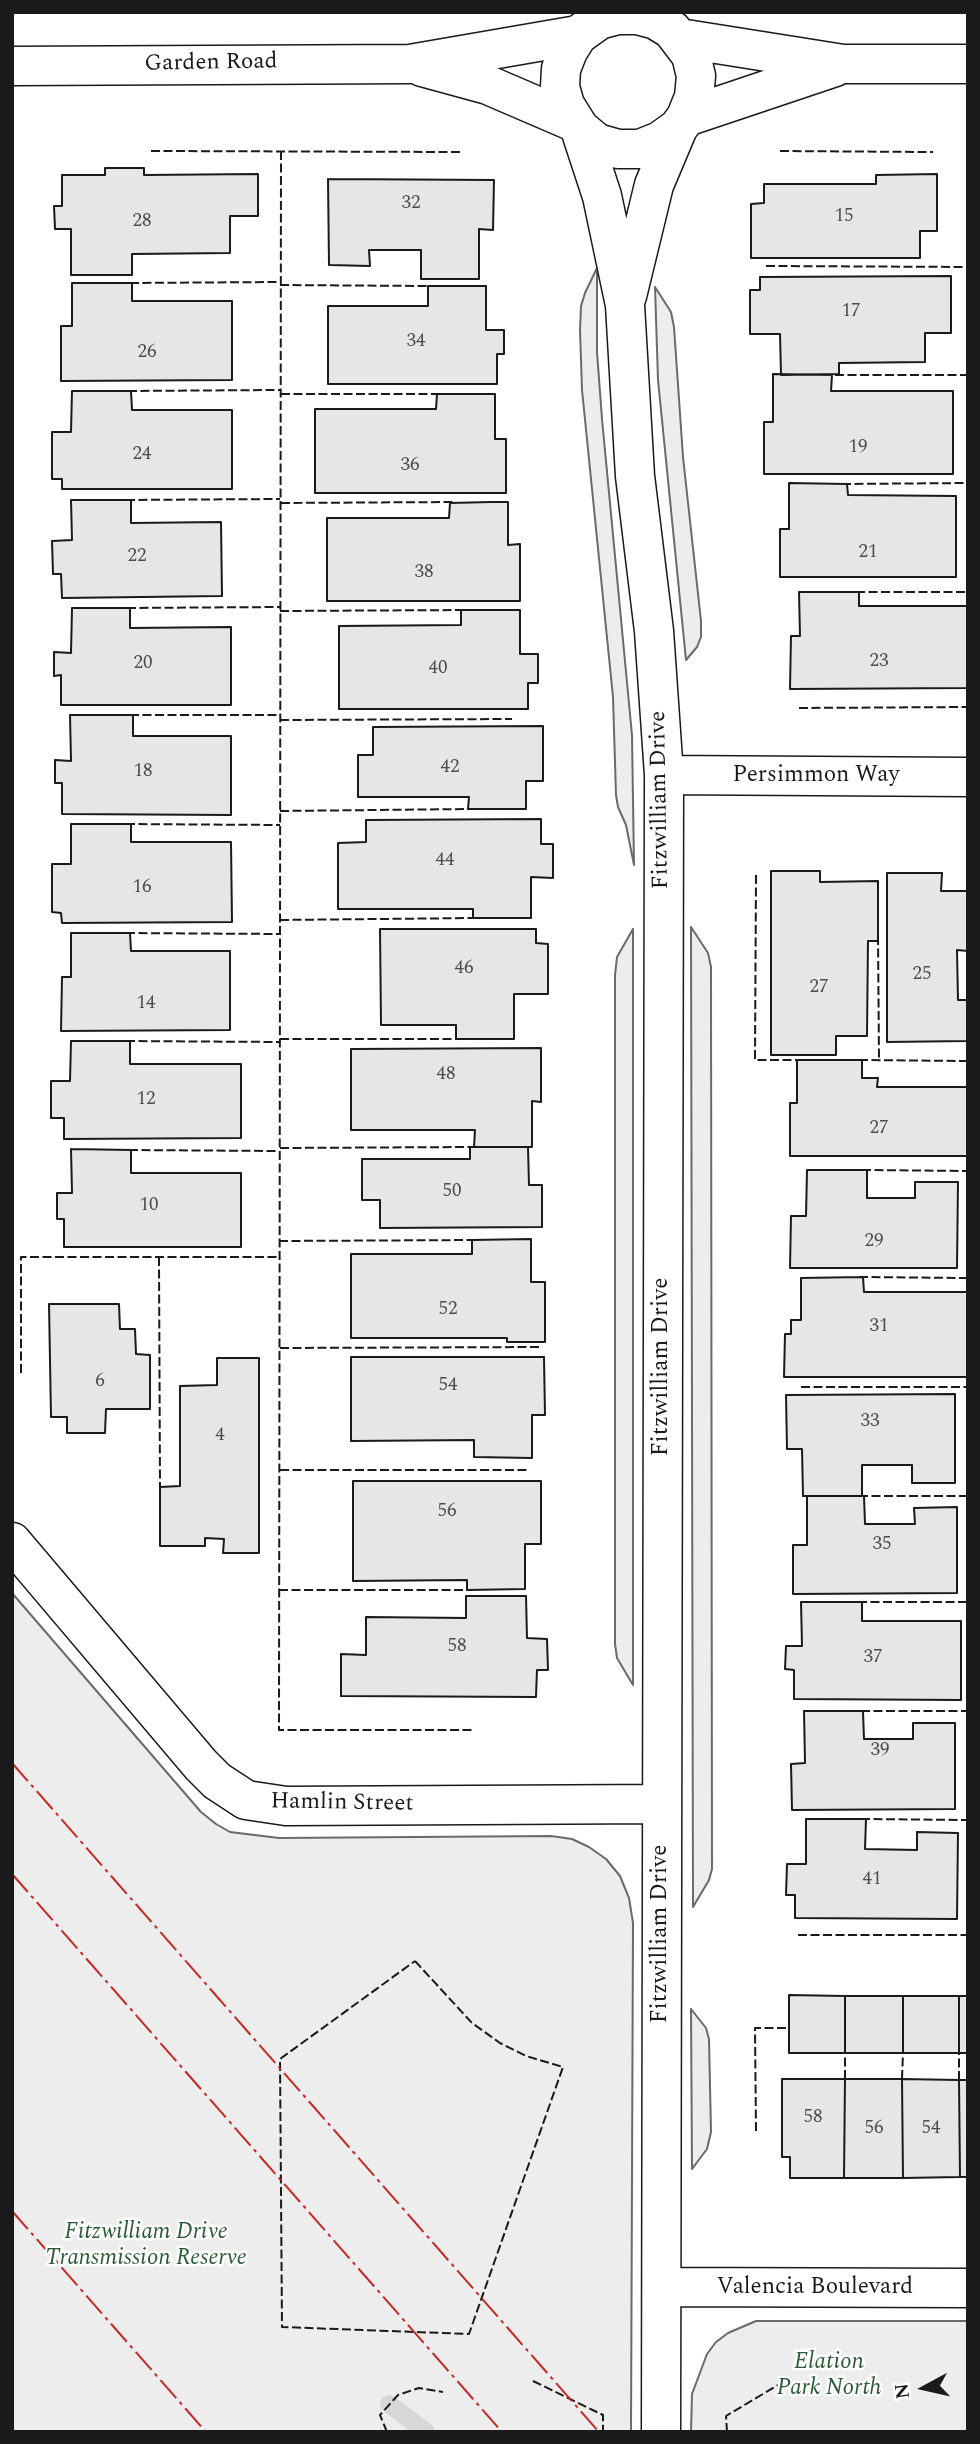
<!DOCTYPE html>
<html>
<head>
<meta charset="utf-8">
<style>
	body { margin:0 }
	#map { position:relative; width:980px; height:2444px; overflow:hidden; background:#fff; font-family:Spectral,serif }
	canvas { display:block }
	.frame { position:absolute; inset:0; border:14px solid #1a1a1a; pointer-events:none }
	.north { position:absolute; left:889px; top:2353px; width:70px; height:70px; -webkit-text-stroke:5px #fff; paint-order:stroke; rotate:262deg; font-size:19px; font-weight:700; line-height:28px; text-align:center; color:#1a1a1a }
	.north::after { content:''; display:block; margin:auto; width:24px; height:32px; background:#1a1a1a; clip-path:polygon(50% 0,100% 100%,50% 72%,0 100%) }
</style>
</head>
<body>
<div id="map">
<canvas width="980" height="2444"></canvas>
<div class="frame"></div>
<div class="north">N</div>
</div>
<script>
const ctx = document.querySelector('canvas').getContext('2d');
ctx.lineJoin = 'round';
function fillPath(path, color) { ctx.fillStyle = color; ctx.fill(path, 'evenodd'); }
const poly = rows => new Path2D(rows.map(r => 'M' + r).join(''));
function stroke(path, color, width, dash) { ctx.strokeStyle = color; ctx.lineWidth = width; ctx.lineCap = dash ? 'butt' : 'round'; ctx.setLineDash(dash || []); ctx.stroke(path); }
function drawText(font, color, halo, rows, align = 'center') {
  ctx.font = font + ' Spectral,serif'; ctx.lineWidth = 5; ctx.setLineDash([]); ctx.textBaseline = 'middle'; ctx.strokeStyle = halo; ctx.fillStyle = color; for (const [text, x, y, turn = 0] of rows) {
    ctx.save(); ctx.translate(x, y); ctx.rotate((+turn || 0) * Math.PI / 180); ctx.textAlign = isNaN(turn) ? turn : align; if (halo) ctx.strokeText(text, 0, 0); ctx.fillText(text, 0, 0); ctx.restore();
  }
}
const built = poly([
	[597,268,597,352,602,419,632,735,634,865,626,825,618,807,616,795,613,697,582,390,580,330,581,306,585,293,597,268],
	[655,287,671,312,674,327,683,457,701,621,701,637,697,647,686,660,658,380,655,287],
	[691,927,708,953,711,967,712,1869,709,1880,693,1907,691,927],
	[633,929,633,1685,617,1658,615,1644,615,975,617,957,633,929],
	[12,1593,201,1812,216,1824,230,1832,279,1838,551,1836,572,1839,589,1847,606,1859,620,1876,629,1898,633,1923,631,2432,12,2432,12,1593],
	[691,2009,706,2028,709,2039,711,2132,707,2149,692,2169,691,2009],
	[756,2321,968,2321,968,2432,691,2432,692,2394,707,2354,716,2342,728,2333,756,2321]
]);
const stream = poly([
	[389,2404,426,2432]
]);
const building = poly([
	[105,168,144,168,144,175,258,174,258,216,230,216,230,253,132,254,132,275,71,275,71,229,55,229,54,206,62,206,62,175,105,175,105,168],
	[937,174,937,231,920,231,920,258,751,258,751,204,764,203,764,184,876,184,876,175,937,174],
	[328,179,494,180,493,230,479,229,479,279,421,279,421,250,369,250,370,266,329,265,328,179],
	[951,276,951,333,925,333,925,362,839,363,839,374,781,375,780,334,750,334,750,290,760,290,760,277,951,276],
	[72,283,132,283,132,301,232,301,232,380,61,381,61,326,72,326,72,283],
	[428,286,486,286,486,330,504,330,504,354,497,354,497,384,328,384,328,306,428,306,428,286],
	[773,374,832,375,831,391,953,391,953,474,764,474,764,422,773,422,773,374],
	[72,391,131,391,132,410,232,410,232,489,62,489,62,479,52,479,52,432,71,432,72,391],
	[437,394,495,394,495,439,506,439,506,493,315,493,315,409,436,409,437,394],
	[789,483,847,484,848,495,956,496,956,577,780,577,780,529,789,529,789,483],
	[71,500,131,500,131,523,221,522,222,596,62,598,61,574,53,574,52,541,72,540,71,500],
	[491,502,508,502,508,545,520,544,520,601,327,601,327,518,449,518,450,503,491,502],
	[799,592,859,592,859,606,968,606,968,688,790,689,791,636,800,636,799,592],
	[72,608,130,608,130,628,231,627,231,705,61,705,61,675,54,676,54,652,71,653,72,608],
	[461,610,520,610,520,654,538,654,538,683,528,683,528,709,339,709,339,626,461,625,461,610],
	[70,715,133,715,133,736,231,736,231,815,62,814,62,783,55,783,55,760,71,761,70,715],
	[543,726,543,781,526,781,526,809,468,809,469,797,358,797,358,755,373,755,373,727,543,726],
	[541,819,541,844,553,844,553,878,531,877,531,918,473,918,473,909,338,909,338,843,366,842,366,820,541,819],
	[71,824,131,824,131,842,231,842,232,922,62,923,61,913,52,912,52,864,71,864,71,824],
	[771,871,820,871,820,882,878,881,878,941,868,941,867,1036,836,1036,836,1055,771,1055,771,871],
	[887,873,942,873,941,891,968,891,968,951,957,950,958,1000,968,1000,968,1041,887,1042,887,873],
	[380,929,536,929,536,943,548,944,548,994,514,994,514,1039,456,1039,456,1025,381,1025,380,929],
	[71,933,130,933,131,951,230,951,230,1030,61,1031,62,977,71,977,71,933],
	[71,1041,130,1041,130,1064,241,1064,241,1138,64,1139,64,1118,51,1118,51,1081,70,1081,71,1041],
	[541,1048,541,1102,532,1101,532,1147,474,1147,475,1130,351,1130,351,1049,541,1048],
	[797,1060,862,1060,862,1078,878,1078,877,1087,968,1087,968,1156,790,1156,790,1103,797,1103,797,1060],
	[470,1147,528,1147,529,1185,542,1185,542,1227,380,1228,380,1200,362,1200,362,1159,470,1159,470,1147],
	[71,1149,131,1150,131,1173,241,1173,241,1247,64,1247,64,1219,57,1219,57,1193,72,1193,71,1149],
	[807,1170,867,1170,867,1198,915,1198,915,1182,958,1182,957,1268,790,1268,791,1216,806,1216,807,1170],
	[531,1239,531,1282,545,1282,545,1342,507,1342,507,1338,351,1338,351,1254,472,1254,472,1240,531,1239],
	[863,1277,864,1292,968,1292,968,1377,784,1377,785,1334,791,1334,791,1320,801,1320,801,1278,863,1277],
	[49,1304,119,1304,120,1329,135,1329,136,1354,150,1355,150,1409,106,1409,105,1433,67,1433,67,1417,51,1417,49,1304],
	[351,1357,544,1357,545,1415,532,1415,532,1458,474,1457,474,1440,351,1441,351,1357],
	[217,1358,259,1358,259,1553,223,1553,224,1539,205,1538,205,1546,160,1546,160,1487,180,1486,180,1386,217,1385,217,1358],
	[955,1394,955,1483,912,1483,912,1465,862,1465,862,1496,803,1496,802,1449,787,1449,786,1395,955,1394],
	[353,1481,541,1481,541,1544,525,1544,525,1589,467,1590,467,1580,353,1581,353,1481],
	[807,1496,864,1496,865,1524,915,1524,914,1508,957,1507,957,1593,793,1594,793,1545,807,1545,807,1496],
	[466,1596,526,1596,527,1638,547,1639,548,1670,537,1670,536,1697,341,1696,341,1654,366,1655,366,1617,466,1618,466,1596],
	[801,1602,862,1602,862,1621,961,1621,961,1700,794,1699,794,1670,785,1669,786,1646,802,1646,801,1602],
	[804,1711,863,1711,864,1739,913,1739,913,1723,955,1723,955,1809,792,1810,791,1764,805,1763,804,1711],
	[806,1819,866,1819,865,1849,917,1850,917,1832,958,1833,957,1919,795,1918,795,1895,786,1895,787,1864,806,1864,806,1819],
	[789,1995,845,1996,845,2053,789,2053,789,1995],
	[845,1996,903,1996,903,2053,845,2053,845,1996],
	[903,1996,959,1996,959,2053,903,2053,903,1996],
	[959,1996,968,1996,968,2053,959,2053,959,1996],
	[782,2079,845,2079,844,2178,790,2178,790,2157,782,2157,782,2079],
	[845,2079,902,2079,903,2178,844,2178,845,2079],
	[902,2079,959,2080,960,2177,903,2178,902,2079],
	[959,2080,968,2080,968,2177,960,2177,959,2080]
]);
const street = poly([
	[679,38,843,64,968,64],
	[12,66,410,64,578,35],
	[422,67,488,85,574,122],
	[686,117,835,67],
	[580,129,597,143,618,149,640,149,660,141,678,128,686,117,694,97,696,76,691,55,672,30,656,20,637,15,618,15,599,20,578,35,568,51,561,69,560,87,565,105,580,129,602,196,625,305,635,476,654,631,664,775,661,2432],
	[627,296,654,185,678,128],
	[664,775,968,777],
	[12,1542,201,1765,217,1781,246,1800,286,1806,661,1804],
	[662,2287,968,2288]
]);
const fence = poly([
	[151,151,460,152],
	[281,151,279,1730,474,1730],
	[780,151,933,152],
	[766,266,968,267],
	[130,283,281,282],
	[280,285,432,286],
	[835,375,968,375],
	[128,391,280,390],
	[281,394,440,394],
	[842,484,968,483],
	[126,500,280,499],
	[281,503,453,502],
	[856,592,968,592],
	[127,608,281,607],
	[280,611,466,610],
	[799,708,968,707],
	[130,715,280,715],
	[280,720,512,719],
	[280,811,472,809],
	[126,824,280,825],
	[756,875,755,1060,800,1060],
	[280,920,476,918],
	[126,933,280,934],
	[878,936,879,1060],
	[280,1039,459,1039],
	[126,1041,280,1042],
	[859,1060,968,1061],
	[280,1148,472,1147],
	[129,1150,279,1151],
	[862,1170,968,1171],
	[279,1241,475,1240],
	[159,1257,160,1487],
	[859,1277,968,1278],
	[280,1348,542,1347],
	[21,1373,21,1257,280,1257],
	[801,1387,968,1387],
	[280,1470,530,1470],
	[859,1496,968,1496],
	[279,1590,472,1590],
	[858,1602,968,1602],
	[861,1711,968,1711],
	[861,1819,968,1820],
	[798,1935,968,1935],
	[415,1961,472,2023,500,2043,526,2056,563,2067,469,2334,282,2327,280,2059,415,1961],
	[845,2079,845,2053],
	[902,2079,903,2053],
	[959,2080,959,2053],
	[756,2131,755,2028,788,2028],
	[533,2381,603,2415,603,2432],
	[387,2432,380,2415,398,2395,419,2388,443,2392],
	[727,2432,726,2416,783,2382]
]);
const power = poly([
	[12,1763,599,2432],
	[12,1874,502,2432],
	[12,2211,206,2432]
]);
const numberNames = [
	["32",411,204],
	["15",844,217],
	["28",142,222],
	["17",851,312],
	["34",416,342],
	["26",147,353],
	["19",858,448],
	["24",142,455],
	["36",410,466],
	["21",868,553],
	["22",137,557],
	["38",424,573],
	["23",879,662],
	["20",143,664],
	["40",438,669],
	["42",450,768],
	["18",143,772],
	["44",445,861],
	["16",142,888],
	["46",464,969],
	["25",922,975],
	["27",819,988],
	["14",146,1004],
	["48",446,1075],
	["12",146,1100],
	["27",879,1129],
	["50",452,1192],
	["10",149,1206],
	["29",874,1242],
	["52",448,1310],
	["31",879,1327],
	["6",100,1382],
	["54",448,1386],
	["33",870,1422],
	["4",220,1436],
	["56",447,1512],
	["35",882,1545],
	["58",457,1647],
	["37",873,1658],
	["39",880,1751],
	["41",872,1880],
	["58",813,2118],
	["56",874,2129],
	["54",931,2129]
];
const streetNames = [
	["Garden Road",211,64,-1],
	["Persimmon Way",816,776],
	["Fitzwilliam Drive",661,800,-91],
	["Fitzwilliam Drive",662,1367,-90],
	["Hamlin Street",342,1804,1],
	["Fitzwilliam Drive",661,1934,-90],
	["Valencia Boulevard",815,2288]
];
const parkNames = [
	["Fitzwilliam Drive",146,2233],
	["Transmission Reserve",146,2259],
	["Elation",829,2363],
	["Park North",829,2389]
];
fillPath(built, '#ededed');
stroke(built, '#6a6a6a', 2);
stroke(stream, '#d7d7d7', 18);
fillPath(building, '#e6e6e6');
stroke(building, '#1a1a1a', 2);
stroke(street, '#1a1a1a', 41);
stroke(street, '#fff', 38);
stroke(fence, '#1a1a1a', 2, [9, 3.5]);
stroke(power, '#c62828', 2, [24, 5, 3.5, 5]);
drawText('19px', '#4d4d4d', null, numberNames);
drawText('23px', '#1a1a1a', '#fff', streetNames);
drawText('italic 23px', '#2b5a34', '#fff', parkNames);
</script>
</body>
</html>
